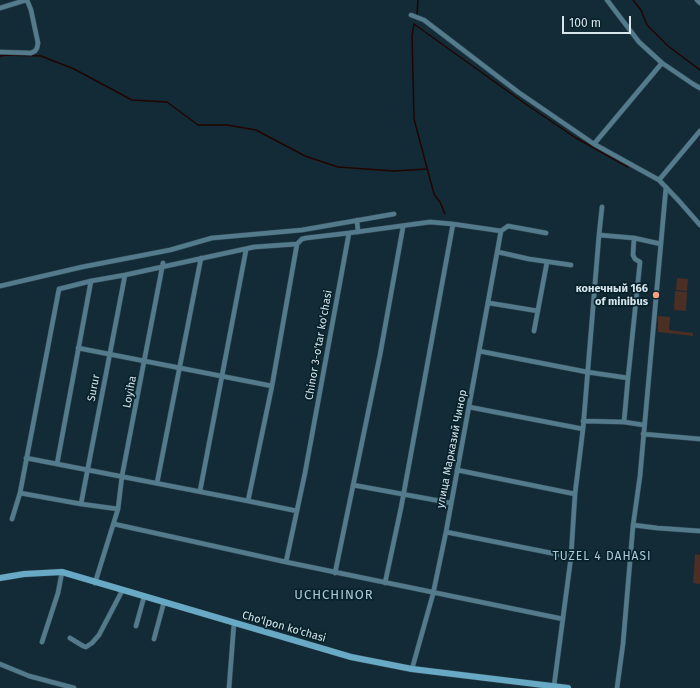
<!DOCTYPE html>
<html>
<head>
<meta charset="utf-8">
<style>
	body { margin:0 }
	#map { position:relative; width:700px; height:688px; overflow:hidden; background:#122b36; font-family:"Fira Sans",sans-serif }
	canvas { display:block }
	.scale { position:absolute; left:562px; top:16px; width:69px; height:18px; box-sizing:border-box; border:2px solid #d7e5ec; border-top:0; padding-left:5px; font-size:12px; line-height:14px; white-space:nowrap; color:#d7e5ec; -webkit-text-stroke:3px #08222c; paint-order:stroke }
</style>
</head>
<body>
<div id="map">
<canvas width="700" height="688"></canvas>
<div class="scale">100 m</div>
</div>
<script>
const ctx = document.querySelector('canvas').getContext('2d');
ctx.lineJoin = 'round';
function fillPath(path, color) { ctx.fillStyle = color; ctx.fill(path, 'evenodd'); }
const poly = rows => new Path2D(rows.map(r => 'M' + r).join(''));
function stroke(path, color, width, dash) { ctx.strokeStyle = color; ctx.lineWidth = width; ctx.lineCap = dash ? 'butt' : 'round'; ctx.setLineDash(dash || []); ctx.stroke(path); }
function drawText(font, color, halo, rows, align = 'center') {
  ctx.font = font + ' "Fira Sans",sans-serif'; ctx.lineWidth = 3.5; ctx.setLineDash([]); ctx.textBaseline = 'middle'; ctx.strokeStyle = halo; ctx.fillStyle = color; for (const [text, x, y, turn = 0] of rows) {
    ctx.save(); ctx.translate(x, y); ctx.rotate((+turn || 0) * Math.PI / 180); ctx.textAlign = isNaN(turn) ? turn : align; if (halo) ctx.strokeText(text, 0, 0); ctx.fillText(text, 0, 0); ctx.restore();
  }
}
const green = poly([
	[677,278,688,279,687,291,676,290],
	[675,291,687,292,686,311,674,310],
	[658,316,670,317,669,330,693,333,693,336,658,332],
	[695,554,700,555,700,584,693,583]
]);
const stream = poly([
	[633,0,641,10,647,25,668,46,700,70],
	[417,15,418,0],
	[0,56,6,55,41,56,74,69,132,100,167,102,198,125,227,125,256,130,305,156,338,167,394,171,427,169],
	[445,214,440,202,434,194,414,119,412,36,414,24,527,105,576,138,628,167]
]);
const minor = poly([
	[607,0,639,42,662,63,693,84,700,88],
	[697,0,700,3],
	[0,8,26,0],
	[411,15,424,20,518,92,594,144,659,180,679,201,700,225],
	[0,52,31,53,35,51,37,48,38,43,31,10,27,0],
	[594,144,662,63],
	[659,180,700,131],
	[357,220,358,232],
	[599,235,602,207],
	[498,252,529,259,571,265],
	[0,286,82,267,170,250,212,238,302,230,394,214],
	[489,303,538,311],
	[534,331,547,262],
	[78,348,272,386],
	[479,351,587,372,628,378,624,422],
	[628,378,640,262,635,259,633,255,634,238],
	[469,407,583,429],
	[583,421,624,422,644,425],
	[643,434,700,439],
	[26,458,248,501,297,511],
	[57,464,91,281],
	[457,470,575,494],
	[157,483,201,258],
	[353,485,451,503],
	[200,491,246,250],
	[20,493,81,504,118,509],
	[248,501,272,386,297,244,302,239,306,238,349,233],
	[81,504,125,275],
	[12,519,20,493,59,289,91,281,125,275,254,247,297,244],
	[114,524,286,562,563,619],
	[633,525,657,528,700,531],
	[446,532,571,557],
	[286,562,305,473,349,233,430,222,453,224,501,231,508,226,546,233],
	[335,573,380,355,403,227],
	[95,583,118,509,122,476,163,263],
	[385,583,401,508,453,224],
	[136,626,144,597],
	[70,638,83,646,86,647,92,643,99,635,122,591],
	[154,639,164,602],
	[42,642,58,593,62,572],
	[0,664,29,676,74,688],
	[412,669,433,594,446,532,501,231],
	[554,686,571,557,575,494,583,429,599,235,634,238,661,244],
	[229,688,234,623],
	[617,688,623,644,633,526,640,476,666,187]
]);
const secondary = poly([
	[0,578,24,574,62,572,351,657,412,669,568,688]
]);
const markers = [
	[656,295,4,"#f2a080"]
];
const poiNames = [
	["конечный 166",648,289],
	["of minibus",648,302]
];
const streetNames = [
	["Chinor 3-o'tar ko'chasi",319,345,-80],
	["Surur",94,388,-79],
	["Loyiha",130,392,-79],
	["улица Марказий Чинор",452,449,-79],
	["Cho'lpon ko'chasi",284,627,16]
];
const neighbourhoodNames = [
	["TUZEL 4 DAHASI",602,557]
];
const quarterNames = [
	["UCHCHINOR",334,595]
];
fillPath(green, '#4c2f24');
stroke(stream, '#220500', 1.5);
stroke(minor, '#324953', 5.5);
stroke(secondary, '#324953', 7);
stroke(minor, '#537b8c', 4.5);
stroke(secondary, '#68aac6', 6);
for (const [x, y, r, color] of markers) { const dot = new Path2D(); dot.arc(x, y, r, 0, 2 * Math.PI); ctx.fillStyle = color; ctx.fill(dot); stroke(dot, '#08222c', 1.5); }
drawText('bold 11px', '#d7e5ec', '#08222c', poiNames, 'right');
drawText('11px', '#d7e5ec', '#08222c', streetNames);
ctx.letterSpacing = '1px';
drawText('12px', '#adcad8', '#08222c', neighbourhoodNames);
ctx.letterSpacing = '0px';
ctx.letterSpacing = '1px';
drawText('13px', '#adcad8', '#08222c', quarterNames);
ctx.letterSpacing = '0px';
</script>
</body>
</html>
